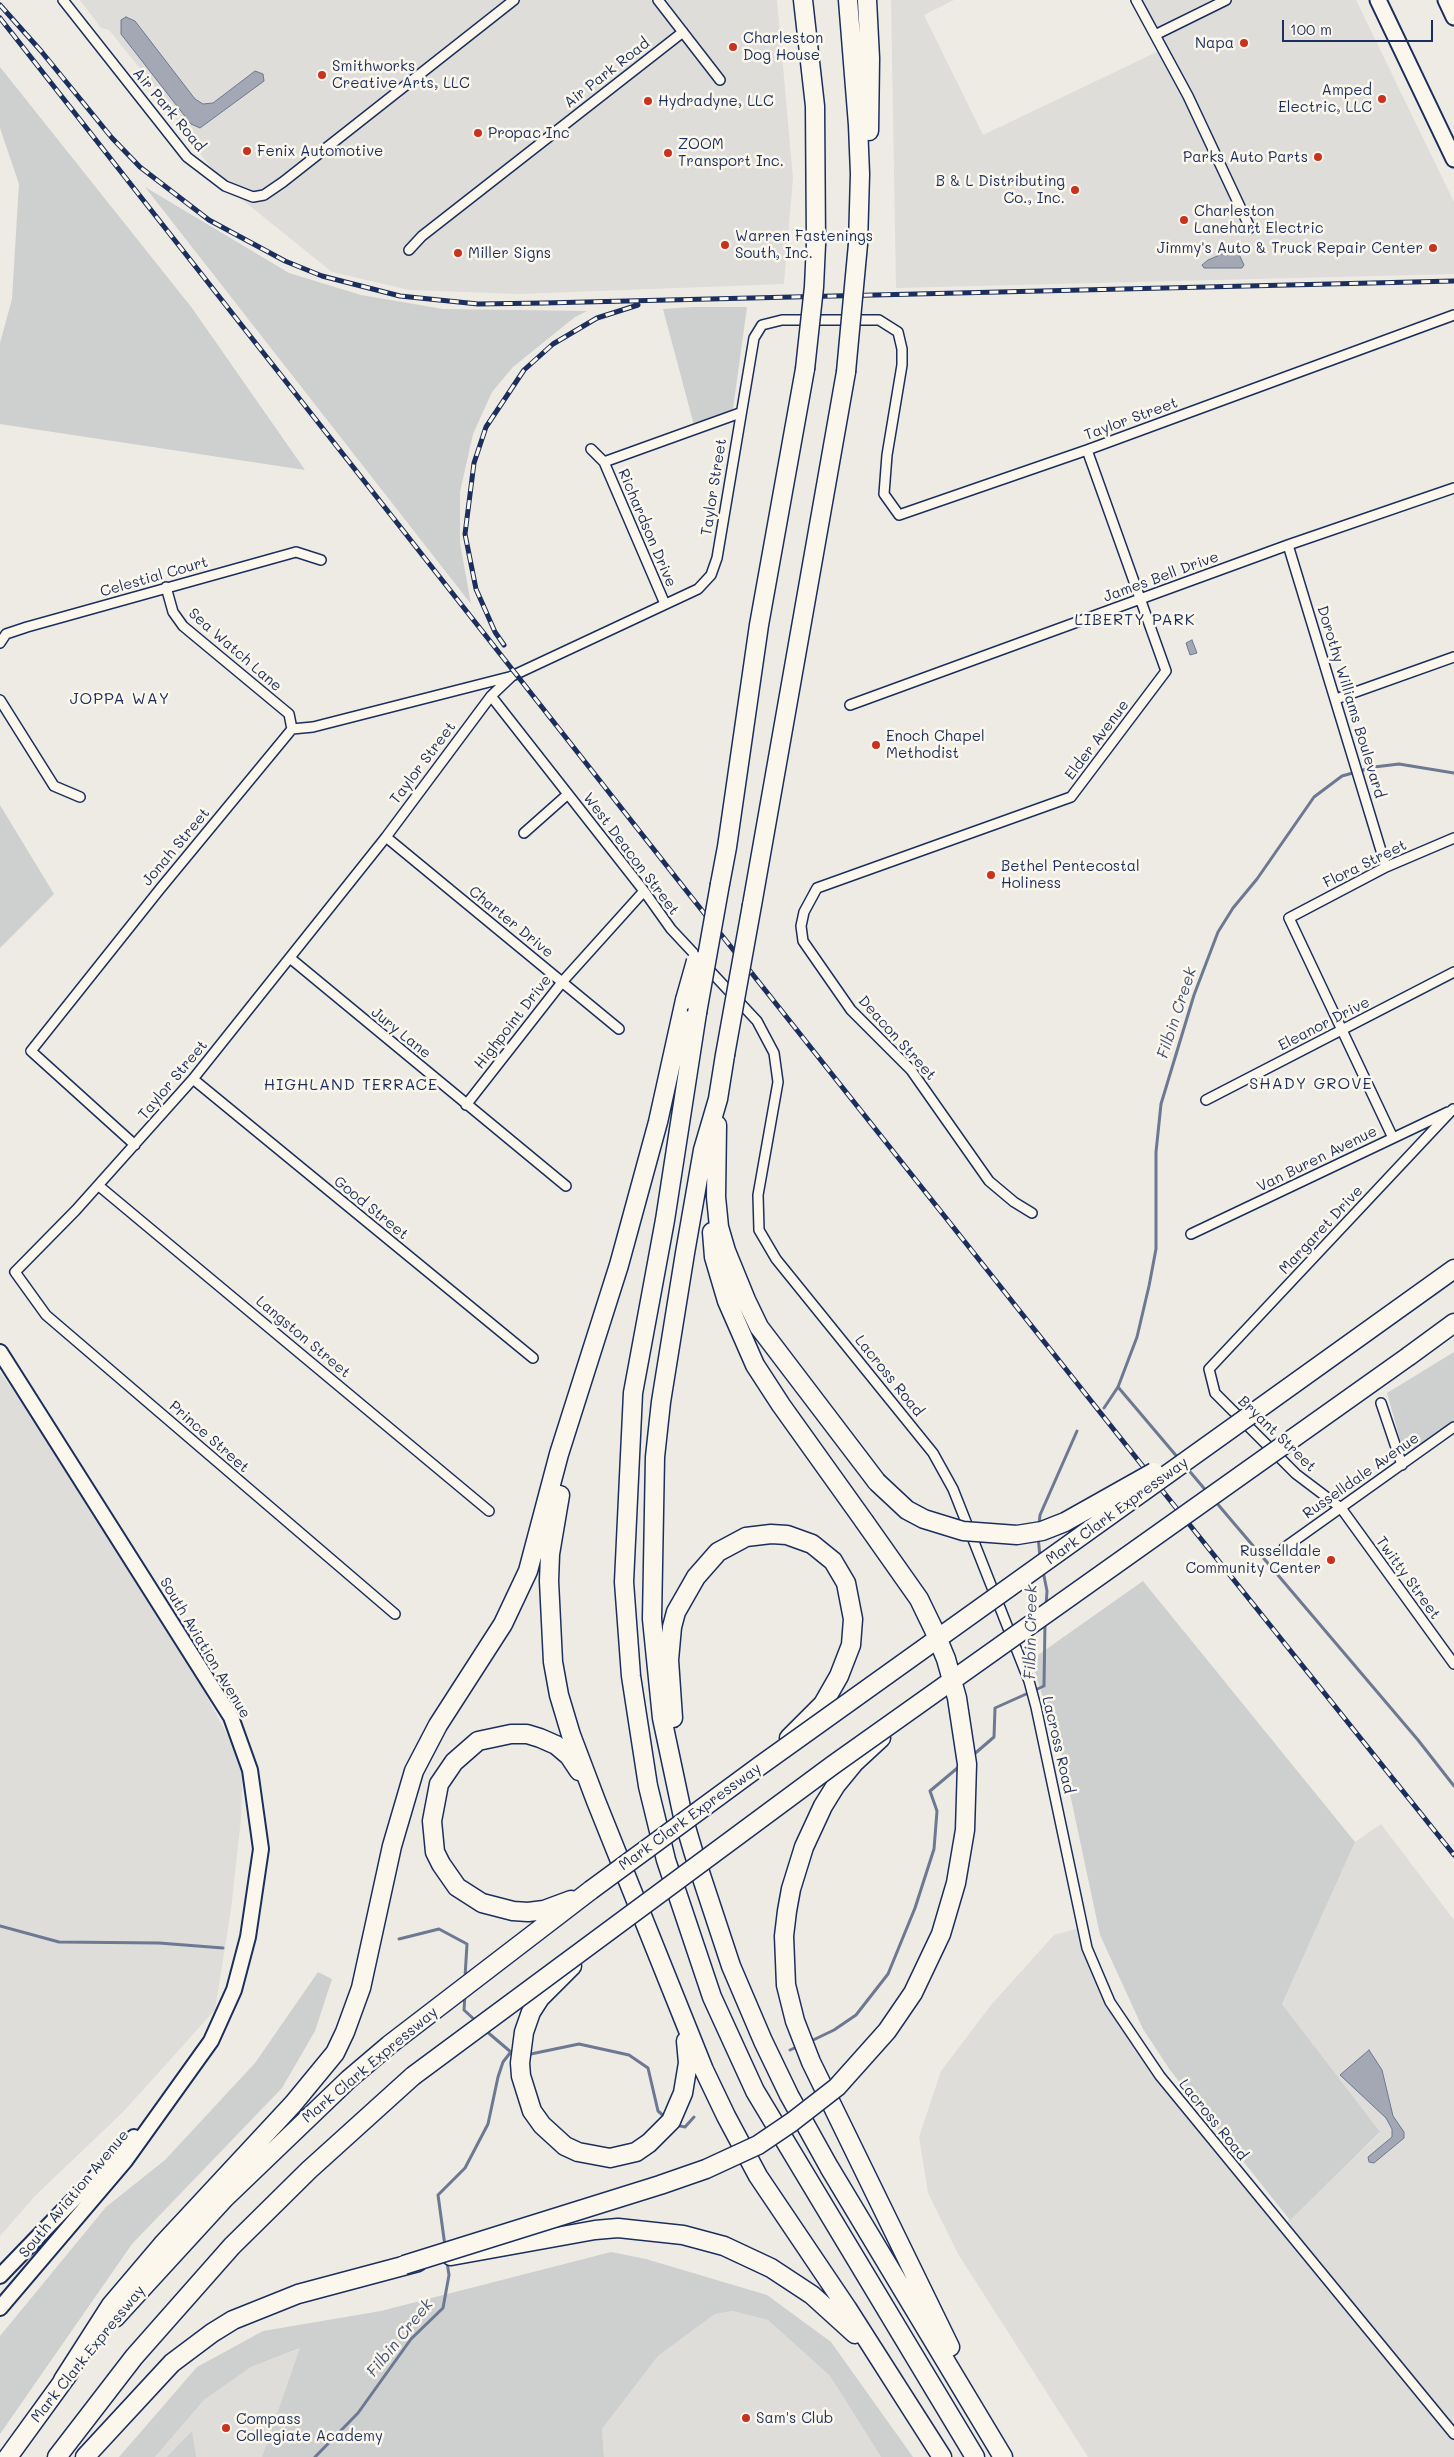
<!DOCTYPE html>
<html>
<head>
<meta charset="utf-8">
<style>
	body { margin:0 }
	#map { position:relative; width:1454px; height:2457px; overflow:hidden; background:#eeebe4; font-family:Mali,sans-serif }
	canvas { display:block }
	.scale { position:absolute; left:1282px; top:20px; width:151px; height:22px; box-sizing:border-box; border:2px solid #1b2f5e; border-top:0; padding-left:6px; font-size:15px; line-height:18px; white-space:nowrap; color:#1b2f5e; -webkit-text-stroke:4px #fbf7ec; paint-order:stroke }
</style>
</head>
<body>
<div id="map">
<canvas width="1454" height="2457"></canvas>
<div class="scale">100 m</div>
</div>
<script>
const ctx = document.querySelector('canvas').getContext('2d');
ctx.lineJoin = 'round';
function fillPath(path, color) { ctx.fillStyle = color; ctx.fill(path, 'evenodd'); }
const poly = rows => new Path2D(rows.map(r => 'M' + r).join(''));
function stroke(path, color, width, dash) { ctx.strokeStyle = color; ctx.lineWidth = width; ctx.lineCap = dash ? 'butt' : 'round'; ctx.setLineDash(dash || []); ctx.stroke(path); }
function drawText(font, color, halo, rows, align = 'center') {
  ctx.font = font + ' Mali,sans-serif'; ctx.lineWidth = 5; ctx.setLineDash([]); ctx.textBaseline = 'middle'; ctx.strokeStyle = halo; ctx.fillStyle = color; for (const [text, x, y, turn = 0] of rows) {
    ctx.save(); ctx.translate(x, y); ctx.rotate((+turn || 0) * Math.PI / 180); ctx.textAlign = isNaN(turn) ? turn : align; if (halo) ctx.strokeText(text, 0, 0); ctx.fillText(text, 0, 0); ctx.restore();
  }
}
const built = poly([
	[80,0,777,0,793,178,784,284,519,294,409,290,332,272,225,186,182,130,165,100,109,30,101,28],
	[891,0,954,0,924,15,983,135,1163,49,1136,0,1356,0,1454,202,1454,274,896,288],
	[0,1372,100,1515,169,1626,243,1764,241,1819,231,1910,215,2010,123,2112,35,2196,0,2236],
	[1381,1824,1454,1920,1454,2457,1088,2457,958,2254,928,2193,919,2137,941,2071,991,2005,1054,1935,1083,1927,1110,2002,1160,2076,1283,2225,1380,2133,1282,2004,1355,1842],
	[733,2311,768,2320,830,2376,881,2457,604,2457,602,2429,658,2356,715,2314],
	[301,2348,262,2457,155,2457,204,2400,251,2367]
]);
const green = poly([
	[0,67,192,308,305,470,0,424,0,343,12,299,19,184,0,128],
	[145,187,289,273,361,295,443,309,587,311,575,317,513,367,492,392,473,434,460,492,460,543,471,604],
	[692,307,747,307,732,416,695,429,663,309],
	[0,805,54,894,0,948],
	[1454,1352,1454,1421,1409,1452,1403,1450,1387,1393],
	[1143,1581,1355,1842,1282,2004,1380,2132,1290,2220,1170,2070,1143,2029,1100,1935,1062,1756,1031,1660],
	[318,1972,332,1979,315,2031,282,2088,132,2244,0,2434,0,2336,106,2207,165,2160,255,2063],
	[611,2252,646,2259,767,2295,831,2342,913,2457,881,2457,830,2376,768,2320,733,2311,715,2314,658,2356,602,2429,604,2457,262,2457,300,2348,251,2367,204,2400,155,2457,119,2457,197,2367,263,2331,381,2311],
	[192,2431,196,2457,167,2457]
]);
const water = poly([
	[126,17,135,21,195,99,203,104,213,103,255,71,263,74,264,81,200,128,191,124,121,34,121,20,126,17],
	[1236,248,1244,265,1242,268,1204,268,1202,265,1208,260,1236,248],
	[1192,640,1197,653,1190,655,1186,643,1192,640],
	[1369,2050,1382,2070,1393,2116,1404,2132,1404,2138,1374,2163,1369,2162,1368,2157,1392,2137,1392,2129,1386,2118,1340,2075,1369,2050]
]);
const stream = poly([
	[1118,1387,1179,1459],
	[1104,1408,1118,1387,1137,1337,1149,1286,1156,1249,1156,1152,1161,1104,1194,995,1218,932,1233,908,1257,879,1314,797,1342,776,1374,767,1399,764,1454,773],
	[1186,1467,1208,1493],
	[1215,1501,1418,1740,1454,1786],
	[1039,1525,1040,1515,1077,1431],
	[1038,1536,1040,1557],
	[1043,1571,1047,1591,1046,1606],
	[972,1756,994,1737,995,1708,1044,1686,1045,1623],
	[0,1926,59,1942,159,1943,223,1948],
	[399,1939,439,1929,467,1944,465,1977],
	[465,1994,464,2010,477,2022],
	[485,2030,512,2053],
	[809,2042,834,2030,856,2015,888,1974,915,1908,934,1849,937,1811,930,1791,961,1765],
	[790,2050,799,2046],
	[526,2055,579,2044,629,2055,648,2068,658,2111,666,2118],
	[675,2125,685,2127,694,2117],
	[445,2246,438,2195,465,2168,488,2124,498,2077,503,2062,510,2053],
	[315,2457,358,2413,411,2339,443,2308,449,2275,447,2262]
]);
const street = poly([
	[63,0,187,157,225,186,253,197,264,195,283,182,514,0],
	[658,0,720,80],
	[1136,0,1188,96,1250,228],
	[1155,35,1226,0],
	[409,250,422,236,683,32],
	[591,449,604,462,665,604],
	[604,462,740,413],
	[1288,545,1386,867],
	[166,587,173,612,183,626,289,714,292,729],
	[0,643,6,634,27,627,296,552,321,560],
	[491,696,644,891,671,929,757,1021,774,1053,778,1082,758,1195,759,1230,776,1259,933,1453,953,1489,1029,1681,1036,1707,1087,1948,1110,2002,1160,2076,1454,2434],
	[1336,699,1454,657],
	[0,700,54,786,80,797],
	[850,705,1288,545,1454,488],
	[524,833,568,794],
	[386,837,619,1029],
	[290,958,566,1186],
	[193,1079,533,1358],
	[1206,1100,1454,972],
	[466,1105,563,981,644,891],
	[1453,1109,1209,1369,1215,1393,1296,1474,1341,1508,1454,1664],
	[1393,1138,1289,918,1386,867,1454,838],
	[135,1145,31,1051,160,889,292,729,313,727,509,677],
	[99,1186,489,1511],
	[1032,1213,1014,1202,989,1181,911,1070,851,1010,803,941,801,926,804,912,817,888,1071,797,1166,671,1087,450],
	[1191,1234,1448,1112],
	[1381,1403,1402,1465],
	[1284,1548,1454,1427],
	[395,1614,46,1315,15,1272,76,1210,193,1079,386,837,491,696,512,676,698,589,711,575,717,558,754,338,762,325,782,320,879,320,898,332,902,349,902,365,887,455,884,494,899,515,1087,450,1454,315]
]);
const secondary = poly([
	[0,1352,231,1717,250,1770,261,1849,248,1937,234,1990,211,2041,125,2161,0,2308],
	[0,2276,134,2137]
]);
const primary = poly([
	[1378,0,1454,159],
	[1446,0,1454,17]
]);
const highway = poly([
	[803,0,815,106,816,244],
	[848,0,858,125,860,174,858,244],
	[867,0,870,58,869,131],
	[720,884,727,847,759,625,805,369],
	[752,905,846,372],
	[697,1013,665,1220,633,1393,624,1582,631,1676,648,1786,666,1860,712,1997,755,2091,975,2457],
	[725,1055,718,1099,703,1150,685,1253,661,1402,655,1457,652,1619,662,1718,683,1817,694,1854,731,1966,763,2041,789,2095,829,2167,1003,2457],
	[717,1125,716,1197,719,1227,726,1251,746,1300,759,1327,877,1482],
	[712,1232,714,1257,727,1301,755,1365,781,1405,864,1521],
	[1409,1356,1454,1323],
	[1253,1413,1454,1269],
	[560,1495,550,1554,549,1581,553,1662,559,1695,571,1735,596,1801,704,2070,726,2116,758,2176,847,2308,942,2457],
	[673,1718,669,1660,672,1627,676,1612,696,1577,718,1552,746,1537,771,1534,787,1535,812,1544,833,1561,846,1583,853,1619,851,1645,839,1676,823,1704,789,1738],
	[881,1738,854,1763,836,1785,823,1806,804,1847,791,1889,787,1911,784,1936,786,1985,795,2021,811,2062,950,2347],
	[571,1900,544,1910,528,1912,513,1911,482,1903,457,1887,441,1864,435,1852,432,1821,439,1784,454,1762,478,1741,511,1734,527,1734,540,1738,556,1745,569,1756,579,1771],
	[572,1966,540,1998,531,2012,524,2032,520,2063,521,2076,532,2111,542,2125,565,2146,578,2152,610,2158,636,2152,649,2143,671,2121,683,2093,688,2063,686,2041],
	[451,2256,595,2230,618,2228,683,2235,724,2246,771,2268,812,2295,855,2334],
	[115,2318,225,2198,349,2079,389,2045,591,1890],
	[63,2380,111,2305,162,2245,293,2104,335,2053,345,2032,361,1988,392,1846,414,1771,438,1725,503,1624,528,1571,559,1454,619,1265,658,1122,685,1000],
	[8,2457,69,2373],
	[57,2457,134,2357,232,2246,309,2170,413,2076],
	[85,2457,172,2363,212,2333,233,2320,298,2294,418,2262]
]);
const rail = poly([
	[0,5,41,51,112,138,140,167,209,220,285,261,322,276,400,296,478,304,544,303,1454,281],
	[0,18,685,889,1153,1479,1454,1855],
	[504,645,495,632,476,589,465,534,474,463,486,427,524,370,553,344,597,318,638,305]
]);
const highwayBridge = poly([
	[805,369,814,287,816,244],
	[846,372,858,244],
	[685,1000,696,961],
	[697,1013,720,884],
	[725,1055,752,905],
	[877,1482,907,1510,924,1519,963,1531,1017,1535,1042,1531,1065,1522,1154,1472],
	[591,1890,761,1765,1253,1413],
	[413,2076,833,1765,1409,1356],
	[404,2265,660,2185,706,2169,758,2145,792,2122,837,2087,887,2031,913,1993,941,1934,956,1883,965,1830,967,1764,957,1698,946,1659,934,1630,919,1599,864,1521]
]);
const markers = [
	[1244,43,5,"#c8321e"],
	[733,47,5,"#c8321e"],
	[322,75,5,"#c8321e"],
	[1382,99,5,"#c8321e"],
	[648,101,5,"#c8321e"],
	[478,133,5,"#c8321e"],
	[247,151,5,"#c8321e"],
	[668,153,5,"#c8321e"],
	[1318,157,5,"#c8321e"],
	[1075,190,5,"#c8321e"],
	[1184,220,5,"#c8321e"],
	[725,245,5,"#c8321e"],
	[1433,248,5,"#c8321e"],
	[458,253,5,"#c8321e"],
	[876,745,5,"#c8321e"],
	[991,875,5,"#c8321e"],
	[1331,1560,5,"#c8321e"],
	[746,2418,5,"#c8321e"],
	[226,2428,5,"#c8321e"]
];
const poiNames = [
	["Charleston",743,38],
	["Dog House",743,55],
	["Napa",1234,43,"right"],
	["Smithworks",332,66],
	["Creative Arts, LLC",332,83],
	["Amped",1372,90,"right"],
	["Electric, LLC",1372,107,"right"],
	["Hydradyne, LLC",658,101],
	["Propac Inc",488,133],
	["ZOOM",678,144],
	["Transport Inc.",678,161],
	["Fenix Automotive",257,151],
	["Parks Auto Parts",1308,157,"right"],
	["B & L Distributing",1065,181,"right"],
	["Co., Inc.",1065,198,"right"],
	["Charleston",1194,211],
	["Lanehart Electric",1194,228],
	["Warren Fastenings",735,236],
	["South, Inc.",735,253],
	["Jimmy's Auto & Truck Repair Center",1423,248,"right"],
	["Miller Signs",468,253],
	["Enoch Chapel",886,736],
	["Methodist",886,753],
	["Bethel Pentecostal",1001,866],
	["Holiness",1001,883],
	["Russelldale",1321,1551,"right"],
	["Community Center",1321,1568,"right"],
	["Sam's Club",756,2418],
	["Compass",236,2419],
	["Collegiate Academy",236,2436]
];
const streetNames = [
	["Air Park Road",607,73,-38],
	["Air Park Road",169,110,50],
	["Taylor Street",1131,419,-20],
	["Taylor Street",714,487,-81],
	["Richardson Drive",647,528,67],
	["Celestial Court",154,577,-16],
	["James Bell Drive",1161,577,-20],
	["Sea Watch Lane",235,650,41],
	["Dorothy Williams Boulevard",1351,702,73],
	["Elder Avenue",1097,740,-53],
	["Taylor Street",423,763,-53],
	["Jonah Street",176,847,-50],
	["West Deacon Street",631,854,53],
	["Flora Street",1365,864,-26],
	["Charter Drive",511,922,39],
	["Highpoint Drive",513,1022,-52],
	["Eleanor Drive",1324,1024,-27],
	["Jury Lane",401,1033,39],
	["Deacon Street",897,1038,48],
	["Taylor Street",173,1080,-50],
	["Van Buren Avenue",1317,1159,-26],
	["Good Street",371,1208,39],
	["Margaret Drive",1321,1230,-47],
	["Langston Street",303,1337,40],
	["Lacross Road",889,1376,51],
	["Bryant Street",1277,1434,44],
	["Prince Street",209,1437,41],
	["Russelldale Avenue",1361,1476,-35],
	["Mark Clark Expressway",1117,1511,-36],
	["Twitty Street",1408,1578,54],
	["South Aviation Avenue",205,1648,59],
	["Lacross Road",1058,1745,77],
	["Mark Clark Expressway",690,1817,-36],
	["Mark Clark Expressway",370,2065,-40],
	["Lacross Road",1213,2120,51],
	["South Aviation Avenue",74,2194,-50],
	["Mark Clark Expressway",88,2354,-51]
];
const neighbourhoodNames = [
	["LIBERTY PARK",1135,620],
	["JOPPA WAY",120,699],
	["SHADY GROVE",1311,1084],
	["HIGHLAND TERRACE",351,1085]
];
const waterNames = [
	["Filbin Creek",1177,1013,-72],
	["Filbin Creek",1031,1632,-89],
	["Filbin Creek",400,2338,-51]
];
fillPath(built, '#deddda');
fillPath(green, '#cecfcf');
fillPath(water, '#a3a8b4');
stroke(water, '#6d7892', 1);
stroke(stream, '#6d7892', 3);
stroke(street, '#1b2f5e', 12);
stroke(secondary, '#1b2f5e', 18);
stroke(primary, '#1b2f5e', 19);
stroke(highway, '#1b2f5e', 21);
stroke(street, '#fbf7ec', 9);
stroke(secondary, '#fbf7ec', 14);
stroke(primary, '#fbf7ec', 15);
stroke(highway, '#fbf7ec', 18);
stroke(rail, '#1b2f5e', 5);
stroke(rail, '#fbf7ec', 3, [9]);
stroke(highwayBridge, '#1b2f5e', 21, []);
stroke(highwayBridge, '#fbf7ec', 18);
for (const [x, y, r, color] of markers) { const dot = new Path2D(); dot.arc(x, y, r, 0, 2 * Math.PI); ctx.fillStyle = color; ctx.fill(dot); stroke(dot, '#fbf7ec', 2); }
drawText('15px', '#1b2f5e', '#fbf7ec', poiNames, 'left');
drawText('15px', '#1b2f5e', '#fbf7ec', streetNames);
ctx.letterSpacing = '1px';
drawText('16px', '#1b2f5e', '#fbf7ec', neighbourhoodNames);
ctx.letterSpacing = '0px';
drawText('italic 16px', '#445378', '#fbf7ec', waterNames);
</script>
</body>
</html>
